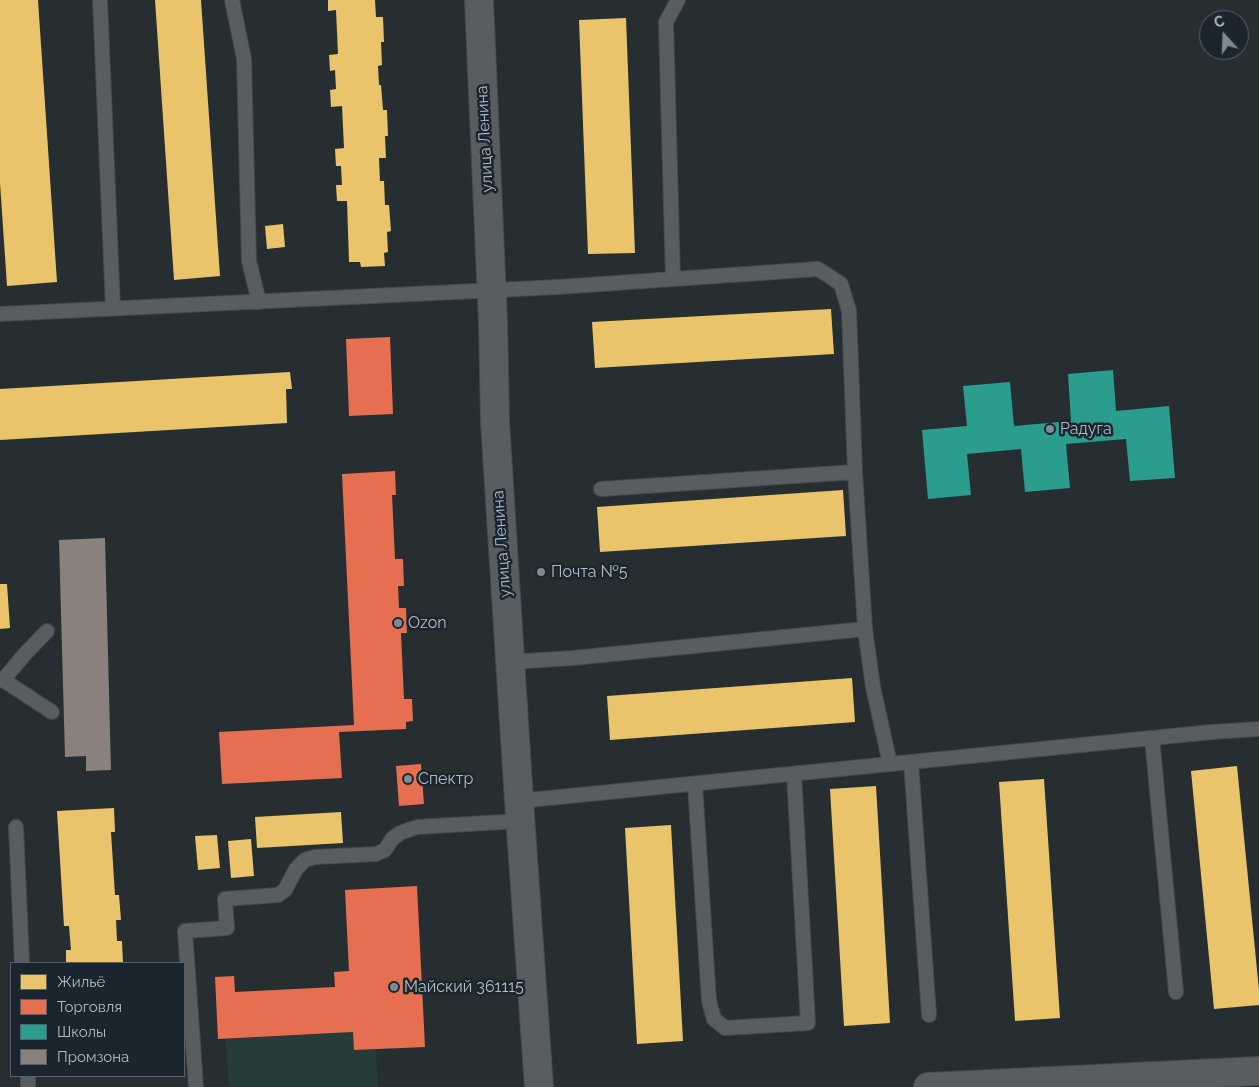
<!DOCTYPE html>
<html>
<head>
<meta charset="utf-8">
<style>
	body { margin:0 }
	#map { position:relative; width:1259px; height:1087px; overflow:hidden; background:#272e32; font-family:Raleway,sans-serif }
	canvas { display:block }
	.legend { position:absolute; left:10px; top:962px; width:175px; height:115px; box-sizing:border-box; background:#1b252d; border:1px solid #576169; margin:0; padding:6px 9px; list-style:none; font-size:15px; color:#b0bcc4 }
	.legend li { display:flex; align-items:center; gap:10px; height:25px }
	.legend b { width:25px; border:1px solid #576169 }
	.north { position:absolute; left:1199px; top:10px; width:50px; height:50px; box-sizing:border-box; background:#1b252d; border:1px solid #576169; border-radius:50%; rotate:340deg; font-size:14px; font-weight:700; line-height:20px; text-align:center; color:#b0bcc4 }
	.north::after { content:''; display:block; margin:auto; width:18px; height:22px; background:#808a91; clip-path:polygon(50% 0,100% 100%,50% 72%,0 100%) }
</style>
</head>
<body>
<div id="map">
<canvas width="1259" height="1087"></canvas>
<ul class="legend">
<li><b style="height:14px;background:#e9c46a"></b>Жильё</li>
<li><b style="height:14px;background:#e76f51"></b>Торговля</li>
<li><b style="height:14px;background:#2a9d8f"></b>Школы</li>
<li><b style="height:14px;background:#8a817c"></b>Промзона</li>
</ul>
<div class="north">С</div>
</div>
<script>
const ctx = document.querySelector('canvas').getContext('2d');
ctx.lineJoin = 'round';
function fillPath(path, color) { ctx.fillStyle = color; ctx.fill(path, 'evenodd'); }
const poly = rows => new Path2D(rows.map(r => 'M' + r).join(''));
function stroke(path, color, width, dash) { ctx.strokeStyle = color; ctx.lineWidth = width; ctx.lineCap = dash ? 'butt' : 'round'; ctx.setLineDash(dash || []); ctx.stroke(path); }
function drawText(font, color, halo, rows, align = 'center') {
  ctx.font = font + ' Raleway,sans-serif'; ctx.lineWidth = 5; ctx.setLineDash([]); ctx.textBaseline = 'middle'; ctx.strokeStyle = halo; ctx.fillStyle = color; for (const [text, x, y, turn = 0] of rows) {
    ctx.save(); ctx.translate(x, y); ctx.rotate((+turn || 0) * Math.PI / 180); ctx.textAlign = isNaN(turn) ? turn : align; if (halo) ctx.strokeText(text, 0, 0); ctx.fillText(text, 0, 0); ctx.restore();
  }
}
const green = poly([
	[353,1032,354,1050,376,1049,378,1087,229,1087,226,1039]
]);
const homes = poly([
	[0,0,38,0,57,282,7,286,0,183],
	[155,0,201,0,220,276,174,280],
	[328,0,375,0,376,17,383,17,384,42,381,42,382,65,378,66,379,85,381,85,383,110,387,110,388,136,385,136,386,158,379,158,380,181,384,181,385,205,389,205,391,231,387,232,388,252,384,253,385,266,361,267,360,262,349,262,347,201,337,201,336,185,342,185,341,166,336,166,335,149,344,148,342,106,331,107,330,90,336,89,335,70,330,71,329,55,338,54,336,10,328,11],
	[626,18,635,253,588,254,579,20],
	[283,224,285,247,267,249,265,226],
	[831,309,834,354,595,368,592,322],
	[290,372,292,389,286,389,287,423,0,440,0,389],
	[843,490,846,536,600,552,597,507],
	[0,584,7,584,10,628,0,629],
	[852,678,855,722,610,740,607,696],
	[1237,766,1259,990,1259,1005,1214,1009,1191,771],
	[1044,779,1060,1018,1015,1021,999,782],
	[876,786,890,1023,844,1026,830,789],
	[114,808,115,832,111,832,115,895,119,895,121,920,116,920,117,941,122,941,123,963,66,963,66,950,71,950,69,926,64,926,57,811],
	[341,812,343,843,257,848,255,817],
	[671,825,683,1041,637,1044,625,828],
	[217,835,220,868,198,870,195,836],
	[251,839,254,876,231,878,228,841]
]);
const shops = poly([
	[390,337,393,414,349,416,346,339],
	[395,471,396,495,392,495,395,559,403,559,404,586,398,586,399,608,406,608,407,633,401,633,404,699,412,699,413,721,406,722,406,729,339,732,342,778,222,784,219,732,354,725,342,474],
	[421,764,424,804,399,806,396,766],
	[417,886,425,1047,354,1050,353,1032,218,1039,215,977,234,976,235,992,335,987,334,972,349,971,345,890]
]);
const schools = poly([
	[1113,370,1116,411,1169,406,1175,478,1130,481,1126,439,1066,444,1070,488,1025,492,1021,449,967,454,971,495,928,499,922,430,967,426,963,386,1010,382,1014,426,1071,421,1068,374]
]);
const industry = poly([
	[105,538,111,770,86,771,86,756,65,757,59,540]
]);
const service = poly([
	[100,0,113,308],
	[232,0,244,59,249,261,259,302],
	[673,279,666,22,678,0],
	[0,314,558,287,818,269,841,284,849,311,855,472,865,629,873,687,890,764],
	[601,489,855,472],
	[510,662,573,658,865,629],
	[0,680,3,680,24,655,47,631],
	[3,680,52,712],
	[1152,738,1176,992],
	[911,762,929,1015],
	[695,784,709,1001,714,1019,725,1028,808,1023,794,774],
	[519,801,1212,732,1259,729],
	[16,827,22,963],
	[28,1076,28,1087],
	[196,1087,185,931,227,928,225,899,278,895,285,890,296,869,305,860,315,857,376,854,385,850,392,839,400,833,417,827,520,821]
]);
const tertiary = poly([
	[479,0,493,322,495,422,519,801,539,1087],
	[928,1087,1259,1071]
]);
const markers = [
	[1050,429,5,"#808a91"],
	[541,572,5,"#808a91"],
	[398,623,5,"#808a91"],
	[408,779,5,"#808a91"],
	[394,987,5,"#808a91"]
];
const streetNames = [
	["улица Ленина",485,139,-93],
	["улица Ленина",502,544,-94]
];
const poiNames = [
	["Радуга",1060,429],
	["Почта №5",551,572],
	["Ozon",408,623],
	["Спектр",418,779],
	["Майский 361115",404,987]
];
fillPath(green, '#273b38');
fillPath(homes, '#e9c46a');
fillPath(shops, '#e76f51');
fillPath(schools, '#2a9d8f');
fillPath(industry, '#8a817c');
stroke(service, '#444a4d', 16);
stroke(tertiary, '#444a4d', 30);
stroke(service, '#575d61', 14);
stroke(tertiary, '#575d61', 28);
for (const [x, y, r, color] of markers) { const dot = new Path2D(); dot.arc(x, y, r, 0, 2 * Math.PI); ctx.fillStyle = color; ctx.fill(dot); stroke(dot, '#1b252d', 2); }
drawText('16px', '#b0bcc4', '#1b252d', streetNames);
drawText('16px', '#b0bcc4', '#1b252d', poiNames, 'left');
</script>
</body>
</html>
